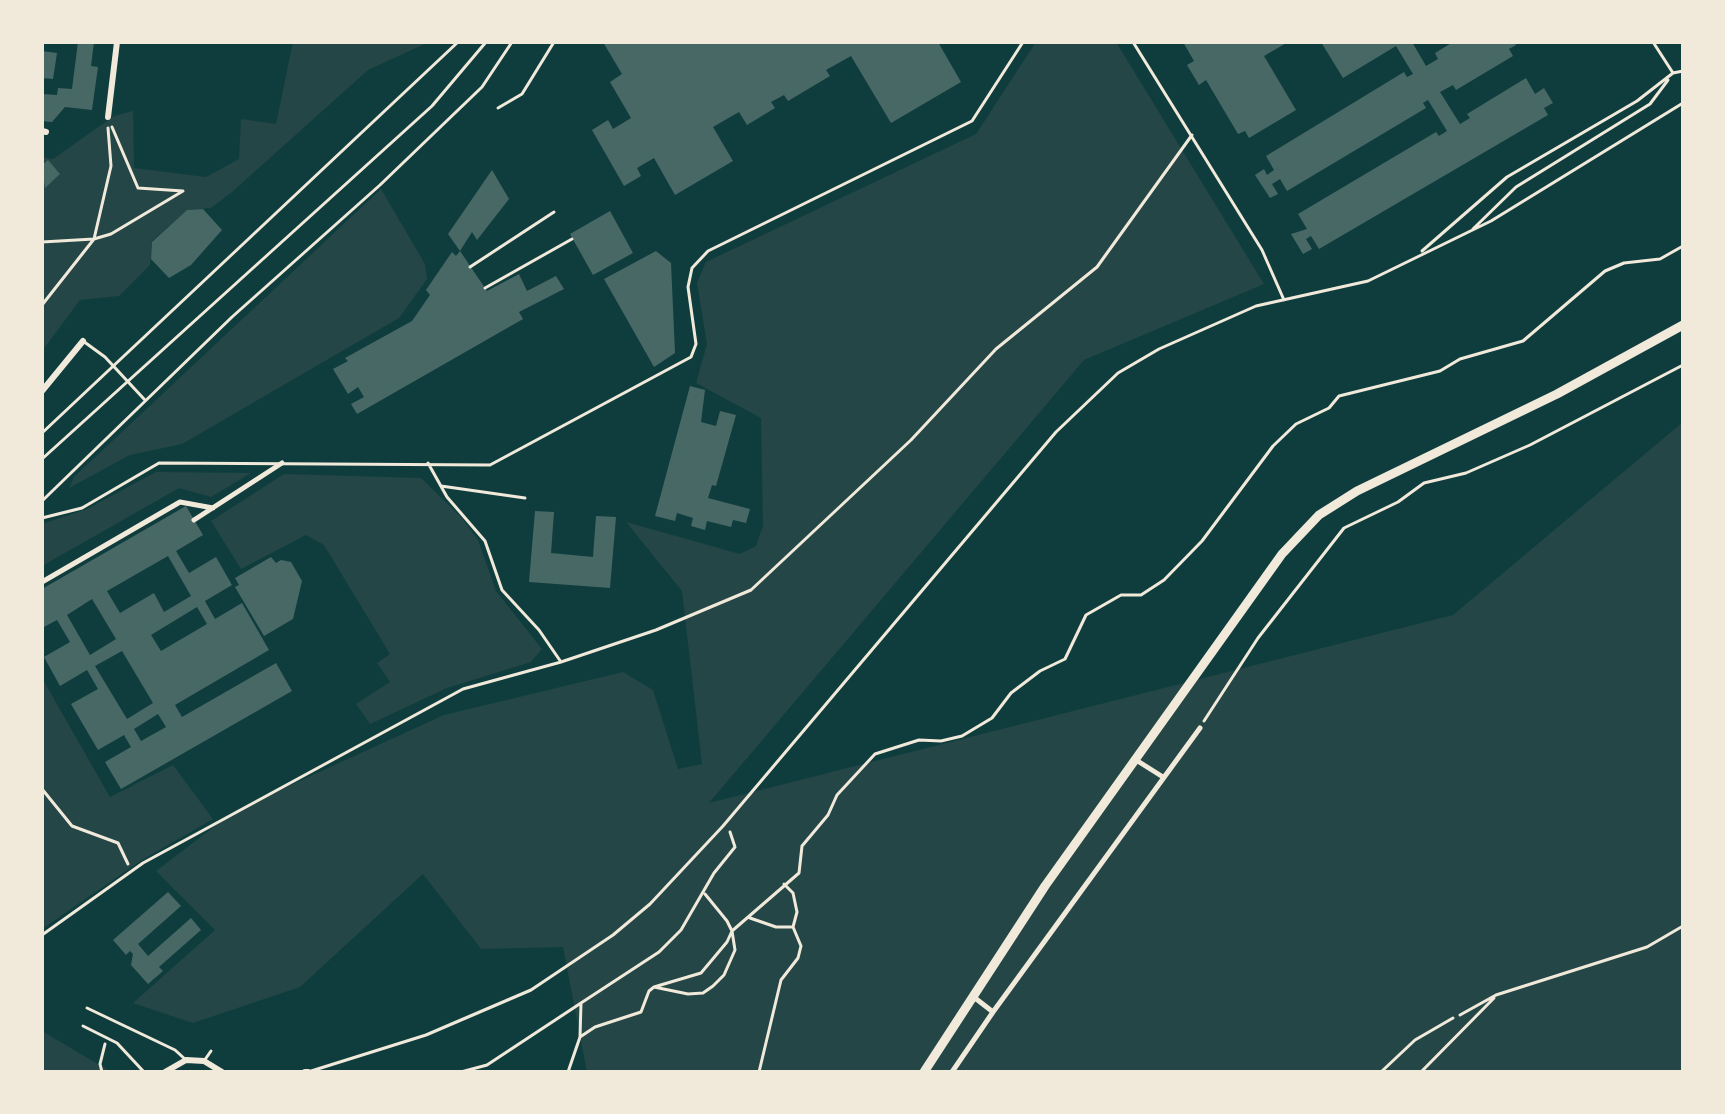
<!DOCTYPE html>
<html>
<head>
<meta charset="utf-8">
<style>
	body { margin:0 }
	#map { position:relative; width:1725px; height:1114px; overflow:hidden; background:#0f3d3e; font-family:"Sofia Sans Condensed",sans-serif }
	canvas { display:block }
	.frame { position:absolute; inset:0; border:44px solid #f1e9da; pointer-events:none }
</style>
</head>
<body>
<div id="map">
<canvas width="1725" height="1114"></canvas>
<div class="frame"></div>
</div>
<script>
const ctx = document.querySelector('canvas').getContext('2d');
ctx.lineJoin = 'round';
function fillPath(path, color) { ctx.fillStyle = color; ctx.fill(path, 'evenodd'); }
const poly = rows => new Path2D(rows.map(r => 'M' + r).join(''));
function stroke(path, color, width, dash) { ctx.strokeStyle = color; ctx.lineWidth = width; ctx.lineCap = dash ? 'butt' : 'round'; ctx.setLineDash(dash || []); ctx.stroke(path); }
const green = poly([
	[293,42,429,42,368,70,232,192,211,208,187,210,152,241,150,265,119,296,80,300,42,351,42,157,53,159,114,116,133,111,134,168,206,177,239,159,241,119,276,124],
	[1036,42,1116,42,1264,284,1084,360,709,803,1453,615,1683,422,1683,1072,587,1072,563,947,481,949,423,874,300,987,193,1023,133,1003,215,930,156,871,236,810,444,715,623,672,653,690,678,769,702,764,682,591,626,522,740,554,756,546,763,526,761,418,696,383,707,344,697,283,706,262,976,134],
	[381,189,425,264,427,279,399,318,182,444,130,455,69,488,74,477],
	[156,472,251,473,211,497,179,488,42,566,42,524,87,509],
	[284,474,421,478,461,517,478,540,496,591,542,649,531,662,447,688,370,724,356,704,390,682,377,663,390,654,324,545,306,535,241,569,211,521],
	[42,678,110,797,173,765,213,819,142,860,42,929],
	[42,1031,108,1070,108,1072,42,1072]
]);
const building = poly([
	[78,42,94,42,91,66,98,67,92,110,65,107,52,122,42,121,42,94,57,95,58,88,72,89],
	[603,42,938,42,961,82,891,123,851,56,826,70,830,76,788,101,784,95,771,102,775,108,747,125,739,112,713,127,733,161,675,195,654,158,637,168,641,176,624,186,592,130,608,120,613,129,631,118,610,82,622,74],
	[1183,42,1288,42,1264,56,1296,110,1249,138,1245,131,1238,134,1206,80,1199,85,1187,65,1194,61],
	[1321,42,1412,42,1426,66,1438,59,1435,53,1453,42,1514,42,1516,45,1509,49,1513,56,1456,90,1453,85,1440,92,1460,124,1470,118,1467,114,1526,78,1535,94,1544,88,1553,103,1544,108,1548,115,1319,249,1311,236,1306,239,1312,249,1303,254,1291,234,1307,229,1298,214,1436,132,1439,136,1447,131,1428,100,1423,103,1426,108,1287,191,1280,179,1272,184,1278,194,1270,198,1255,175,1264,169,1267,175,1274,170,1266,156,1404,72,1407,77,1413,74,1396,46,1343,78],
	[42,51,57,53,53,79,42,78],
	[48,160,60,174,45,188,42,165],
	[492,170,509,199,477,240,472,232,460,251,448,234],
	[203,209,222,230,191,265,169,278,151,259,152,242,187,210],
	[610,211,633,253,593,275,570,234],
	[460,251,487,291,519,274,527,291,556,276,564,289,519,312,523,319,357,414,351,404,364,397,358,387,348,394,333,369,348,361,345,358,412,321,430,295,426,290,452,252,456,256],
	[656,251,671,263,675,353,654,367,604,279],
	[690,386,705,390,701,422,716,426,720,411,736,415,716,486,712,485,708,498,750,509,746,523,733,520,731,527,707,521,705,530,691,526,693,518,677,513,675,521,655,516],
	[186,506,203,535,176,551,189,573,216,557,232,585,205,601,215,619,242,603,269,650,175,705,182,717,276,663,292,691,121,789,105,762,131,747,124,735,98,750,71,704,98,689,87,670,60,686,44,657,70,642,57,620,42,628,42,589],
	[168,556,191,596,164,612,154,593,120,613,107,591],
	[92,599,116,639,90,655,67,615],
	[197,607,207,624,161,651,151,635],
	[122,651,153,703,127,719,95,666],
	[158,714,166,727,141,741,134,729],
	[535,511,554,512,551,553,593,557,596,516,616,517,610,588,529,582],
	[271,557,276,563,281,560,291,562,302,581,293,619,264,636,235,587,239,585,235,578],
	[168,892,181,906,138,944,148,956,191,918,201,930,159,967,163,971,148,984,131,965,133,954,130,951,126,955,113,940]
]);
const path = poly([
	[42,242,94,239,111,234,183,191,138,188,112,127],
	[470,267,554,212],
	[485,288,572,239],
	[42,305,94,239,111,166,108,128],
	[1204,721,1258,638,1344,528,1398,502,1424,483,1466,473,1530,445,1683,365],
	[42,789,72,826,118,843,128,864],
	[750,918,776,927,793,927],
	[654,987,701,973,727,942,732,931,727,921,705,894],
	[1460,1015,1496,995,1647,947,1683,926],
	[580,1037,595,1027,641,1012,649,991,654,987,688,994,703,993,713,986,724,975,735,950,732,931,799,873,802,846,828,815,837,795,875,754,919,740,941,741,962,736,992,718,1011,693,1040,671,1065,659,1086,615,1121,595,1141,595,1164,580,1202,541,1273,446,1296,424,1329,408,1339,396,1440,371,1460,359,1523,341,1605,271,1624,263,1660,259,1683,246],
	[102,1072,100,1064,105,1044],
	[461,1072,487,1065,581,1003],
	[568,1072,580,1037,581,1003,659,952,681,930,714,873,735,847,730,832],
	[759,1072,781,980,798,958,801,946,793,927,797,912,793,893,784,884],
	[1421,1072,1494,998]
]);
const service = poly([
	[1133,42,1262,250,1284,300],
	[1653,42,1673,73],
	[498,108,522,94,554,42],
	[1473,229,1516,187,1650,104,1668,80],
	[1422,251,1507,177,1637,101,1673,73,1683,71],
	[83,341,105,357,144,399],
	[42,433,458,42],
	[42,459,432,106,486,42],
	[428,463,447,497,485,541,502,590,539,630,561,662],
	[441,486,525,498],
	[42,501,232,317,380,185,482,87,512,42],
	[42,518,82,508,159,463,490,465,691,357,696,344,688,287,692,268,708,251,972,121,1023,42],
	[42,935,143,863,463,689,561,662,656,630,751,590,911,440,996,349,1097,267,1192,135],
	[87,1008,175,1050,186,1060],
	[83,1026,117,1043,144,1072],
	[204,1061,211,1051],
	[308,1072,426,1035,531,990,613,935,650,904,723,826,1056,432,1118,373,1159,349,1256,306,1368,281,1491,221,1683,103],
	[1381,1072,1415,1040,1453,1018]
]);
const pedestrian = poly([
	[194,520,282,463],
	[42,582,180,502,213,508],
	[1136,760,1163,777],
	[993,1012,1200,728],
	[952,1072,993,1012,975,998]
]);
const minor = poly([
	[108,117,117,42],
	[42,131,46,132],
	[42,391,83,341],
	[165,1072,186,1060,204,1061,222,1072],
	[305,1072,308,1072]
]);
const secondary = poly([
	[924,1072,1045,886,1282,554,1319,515,1357,491,1557,394,1683,325]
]);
fillPath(green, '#244646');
fillPath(building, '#486865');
stroke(path, '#f1e9da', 3);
stroke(service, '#f1e9da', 3);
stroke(pedestrian, '#f1e9da', 5);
stroke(minor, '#f1e9da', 6);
stroke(secondary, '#f1e9da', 9);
</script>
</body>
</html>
